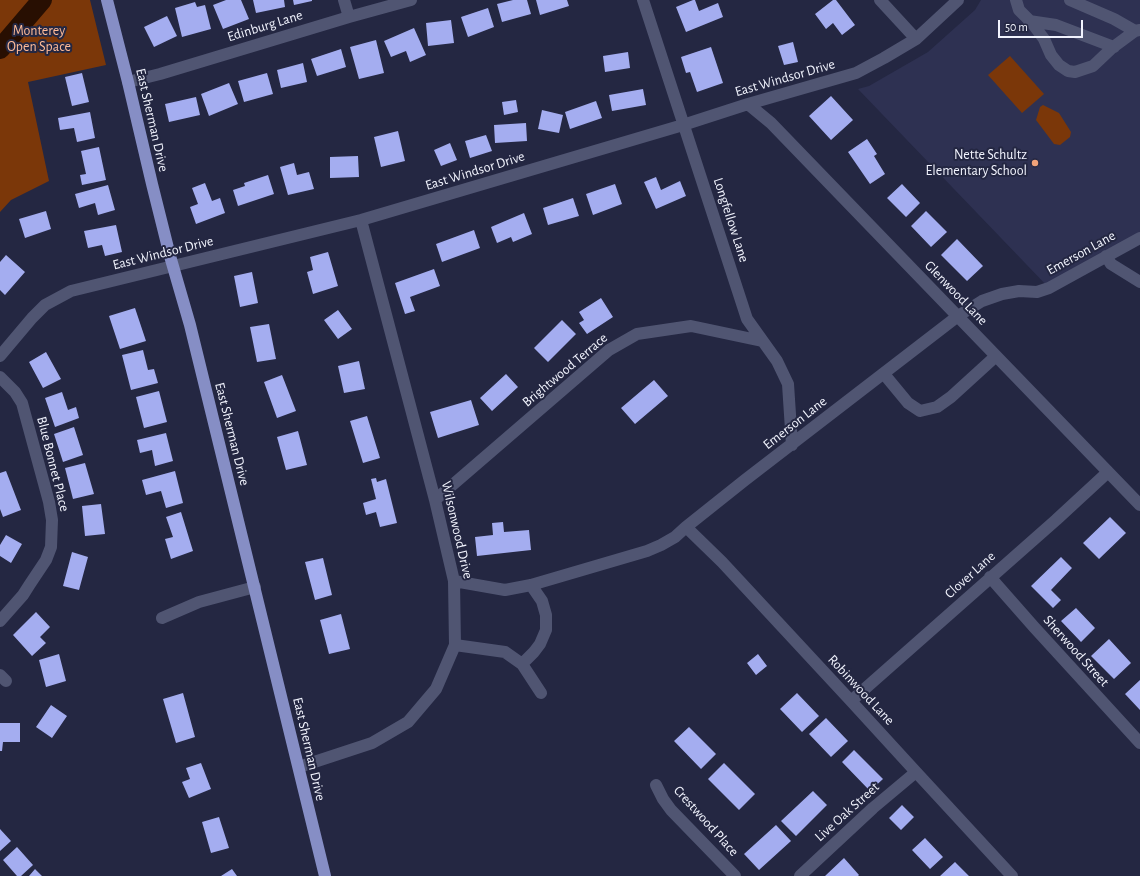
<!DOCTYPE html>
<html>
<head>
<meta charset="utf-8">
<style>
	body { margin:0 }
	#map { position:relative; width:1140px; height:876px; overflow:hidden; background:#242742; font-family:"Alegreya Sans",sans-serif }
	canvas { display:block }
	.scale { position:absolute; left:998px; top:20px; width:85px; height:18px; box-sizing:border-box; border:2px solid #f1f3fd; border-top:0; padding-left:5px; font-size:12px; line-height:14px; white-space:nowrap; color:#f1f3fd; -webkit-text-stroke:3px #242742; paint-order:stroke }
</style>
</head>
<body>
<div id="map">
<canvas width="1140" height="876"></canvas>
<div class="scale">50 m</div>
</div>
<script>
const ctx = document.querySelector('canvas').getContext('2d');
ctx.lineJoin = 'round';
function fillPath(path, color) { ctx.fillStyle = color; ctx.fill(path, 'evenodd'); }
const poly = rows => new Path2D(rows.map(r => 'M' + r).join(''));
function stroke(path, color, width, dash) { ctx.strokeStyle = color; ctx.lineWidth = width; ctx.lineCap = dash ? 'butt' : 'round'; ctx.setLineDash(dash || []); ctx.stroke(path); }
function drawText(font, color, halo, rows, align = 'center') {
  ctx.font = font + ' "Alegreya Sans",sans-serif'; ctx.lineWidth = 4; ctx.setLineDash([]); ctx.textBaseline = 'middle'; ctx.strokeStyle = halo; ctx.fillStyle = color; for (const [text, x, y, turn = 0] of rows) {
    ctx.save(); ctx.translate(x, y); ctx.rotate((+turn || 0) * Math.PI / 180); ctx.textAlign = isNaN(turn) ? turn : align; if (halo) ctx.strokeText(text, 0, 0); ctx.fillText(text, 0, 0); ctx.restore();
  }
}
const built = poly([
	[981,0,1140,0,1140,238,1049,288,858,89,869,86,928,52,975,10]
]);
const green = poly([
	[0,0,90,0,106,65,28,82,49,181,11,200,0,212],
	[1010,56,1044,94,1022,113,988,75],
	[1043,105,1059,113,1071,132,1070,137,1060,145,1054,144,1036,120,1040,107]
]);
const river = poly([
	[0,49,42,0]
]);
const building = poly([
	[226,0,241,0,249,19,223,29,213,5],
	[253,0,284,0,285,7,256,13],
	[293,0,312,0,312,1,294,5],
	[513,0,527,0,531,14,502,22,497,4],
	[536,0,567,0,569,6,540,15],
	[693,0,695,0,699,11,718,3,723,17,686,32,676,7],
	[833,0,836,0,855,25,842,35,833,23,826,29,815,14],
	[195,2,197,7,205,5,211,29,182,37,175,8],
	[488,8,494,27,468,37,461,17],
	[167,16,177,36,154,47,144,27],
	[451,20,454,43,428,46,426,23],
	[414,28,426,55,410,62,406,51,391,57,384,41],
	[376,40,384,73,359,79,350,47],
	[793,42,798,62,784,65,778,46],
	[711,47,723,83,697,92,690,72,686,73,681,57],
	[341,49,346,67,317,76,311,59],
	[628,52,630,68,605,72,603,56],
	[303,63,307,82,281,88,277,70],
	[82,73,89,102,72,106,65,77],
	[267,73,273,94,244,102,238,81],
	[229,83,238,104,209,116,201,94],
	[643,89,646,105,612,111,609,95],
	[831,96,853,120,831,140,809,116],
	[196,97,200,115,169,122,165,104],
	[516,100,518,112,504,115,502,102],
	[596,101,602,118,570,129,565,112],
	[542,110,563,115,559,133,538,129],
	[90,112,95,138,77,142,74,128,60,130,58,118],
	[526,123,527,141,495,143,494,125],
	[398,131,405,161,381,167,374,137],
	[486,135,492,151,470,158,465,141],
	[867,139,877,154,874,156,885,174,870,184,848,152],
	[450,143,457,160,441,166,434,150],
	[99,147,106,180,82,185,80,175,86,174,81,151],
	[358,156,359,177,330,178,330,157],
	[294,163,297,175,309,172,314,189,288,195,280,167],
	[268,175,274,194,238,206,233,190,245,186,244,183],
	[656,177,661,190,680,181,686,196,656,209,644,182],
	[205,183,212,201,220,198,225,213,196,224,190,207,198,204,192,188],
	[615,184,622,204,593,215,586,194],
	[902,184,920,203,906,217,887,198],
	[108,185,115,210,98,215,95,203,79,208,75,194],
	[573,198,579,216,548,225,543,208],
	[46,211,51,229,25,238,19,219],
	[926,211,947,232,931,247,911,226],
	[524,213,532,234,513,242,511,237,497,243,491,227],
	[116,225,122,252,105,256,102,245,88,248,84,231],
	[474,230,480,248,442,262,436,244],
	[957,239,983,266,967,281,941,255],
	[328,252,338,286,313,294,307,272,313,270,310,257],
	[6,255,25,272,5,295,0,290,0,262],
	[434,269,440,286,410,297,415,311,405,314,395,283],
	[252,272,258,303,240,307,234,276],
	[601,298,613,317,587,334,579,323,584,320,579,312],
	[135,308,146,341,120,349,109,316],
	[338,310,352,329,338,339,324,320],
	[562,320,576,334,548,362,534,348],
	[269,324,276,359,257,362,250,327],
	[143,350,148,370,154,369,158,383,131,390,122,355],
	[46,352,61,379,43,388,29,362],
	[359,361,365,389,344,393,338,366],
	[506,374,518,387,492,411,480,398],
	[282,375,296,411,277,418,264,382],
	[654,380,668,396,635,424,621,408],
	[159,391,167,422,144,428,136,397],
	[62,392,68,410,76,407,79,418,55,427,45,398],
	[471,400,479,425,438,438,430,412],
	[367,416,380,458,363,463,350,421],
	[74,427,83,455,63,462,54,434],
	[298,431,307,465,286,470,277,437],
	[166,433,173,461,155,466,152,450,140,453,137,440],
	[85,463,94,494,73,499,65,468],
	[6,471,21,510,3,517,0,509,0,473],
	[175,471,183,503,166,508,161,491,146,495,142,480],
	[376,478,377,482,386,479,397,523,380,527,376,512,366,515,363,503,376,499,371,479],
	[101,504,105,534,85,536,82,506],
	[181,512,193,551,171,559,165,539,173,537,166,517],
	[1110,517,1126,533,1099,559,1083,543],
	[503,522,504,532,529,530,531,550,477,556,475,537,493,535,492,523],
	[6,535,22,544,11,563,0,556,0,545],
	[72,552,88,557,79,590,63,586],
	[1061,557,1072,568,1051,590,1061,600,1053,608,1031,586],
	[323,558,332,595,315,600,305,562],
	[1076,608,1095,628,1081,642,1061,621],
	[36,612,50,627,40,637,46,643,32,656,13,635],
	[341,614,350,649,329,654,320,620],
	[1109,639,1131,663,1114,679,1091,656],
	[59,654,66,681,46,687,39,660],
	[758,654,767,666,756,675,747,663],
	[1140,680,1140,710,1125,694],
	[183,693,195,737,176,743,163,699],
	[797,693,819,716,802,732,780,709],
	[51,705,67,716,52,738,36,727],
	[826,718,848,741,831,757,809,734],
	[0,723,20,723,20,742,3,742,2,751,0,751],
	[689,727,716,754,701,769,674,741],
	[854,750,883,779,870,791,842,762],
	[201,763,211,789,189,798,182,782,190,779,186,768],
	[724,763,755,794,739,810,708,779],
	[813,791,827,805,796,836,781,821],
	[902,805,914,817,901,830,889,818],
	[219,817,229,848,211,853,202,822],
	[776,825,791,841,759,870,744,854],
	[0,829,11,841,0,851],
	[925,838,943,857,930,869,912,850],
	[17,847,33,865,21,876,17,876,3,860],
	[844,858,859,875,858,876,825,876],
	[955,862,969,876,940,876],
	[35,869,42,876,29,876],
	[232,869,237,876,221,876]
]);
const minor = poly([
	[344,0,349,17],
	[643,0,747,319,777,361,788,384,792,445],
	[880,0,916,39],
	[1016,0,1019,10,1032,23,1044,39,1051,55,1059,65,1068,71,1075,72,1093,66,1112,48,1135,31,1140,30],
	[1070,0,1114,19,1135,31],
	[1029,21,1056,25,1114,47],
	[128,82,160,74,349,17,411,0],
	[748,104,771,123,1140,505],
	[1106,256,1111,264,1140,282],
	[0,356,32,318,45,305,71,291,361,220,683,125,748,104,856,73,884,58,916,39,958,0],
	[884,374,908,403,920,411,937,407,951,397,996,356],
	[0,377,15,392,22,403,49,502,52,520,51,547,46,560,30,584,23,595,0,621],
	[435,500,609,350,637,334,691,326,762,341],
	[686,527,722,562,851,701,916,772,1012,876],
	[990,577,1034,627,1140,743],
	[454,581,505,590,531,585,647,551,661,545,675,537,686,527,745,480,958,316,982,301,1002,294,1019,291,1037,292,1049,288,1140,238],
	[162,618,199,602,255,587],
	[455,645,505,652,522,664,541,693],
	[522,664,534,652,540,644,546,630,546,615,542,601,531,585],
	[0,675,6,681],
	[851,701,1056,520,1108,472],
	[299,767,372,743,408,722,436,689,455,645,454,581,435,500,361,220],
	[656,785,663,799,671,810,735,876],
	[800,876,873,808,916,772]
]);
const major = poly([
	[107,0,128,82,152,184,170,256,190,325,325,876]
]);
const markers = [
	[1035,163,4,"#f0a279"]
];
const streetNames = [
	["Edinburg Lane",265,26,-17],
	["East Windsor Drive",785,78,-16],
	["East Sherman Drive",152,120,77],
	["East Windsor Drive",475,171,-17],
	["Longfellow Lane",731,220,72],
	["East Windsor Drive",163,253,-14],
	["Emerson Lane",1081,253,-29],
	["Glenwood Lane",956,293,46],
	["Brightwood Terrace",565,370,-40],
	["Emerson Lane",795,423,-38],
	["East Sherman Drive",232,434,76],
	["Blue Bonnet Place",53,464,76],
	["Wilsonwood Drive",457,530,77],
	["Clover Lane",970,575,-42],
	["Sherwood Street",1076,651,48],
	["Robinwood Lane",861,690,47],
	["East Sherman Drive",309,749,77],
	["Live Oak Street",847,812,-42],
	["Crestwood Place",706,821,48]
];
const parkNames = [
	["Monterey",39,31],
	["Open Space",39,47]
];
const poiNames = [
	["Nette Schultz",1027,155],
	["Elementary School",1027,171]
];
fillPath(built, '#2e3152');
fillPath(green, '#7b3709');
stroke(river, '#280f02', 20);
fillPath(building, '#a4adf0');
stroke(minor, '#505572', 12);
stroke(major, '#868ec5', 12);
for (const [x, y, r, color] of markers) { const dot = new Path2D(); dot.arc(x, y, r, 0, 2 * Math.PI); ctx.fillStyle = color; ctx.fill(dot); stroke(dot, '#242742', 1.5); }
drawText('14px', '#f1f3fd', '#242742', streetNames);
drawText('14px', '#febb98', '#242742', parkNames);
drawText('14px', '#f1f3fd', '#242742', poiNames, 'right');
</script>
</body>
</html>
